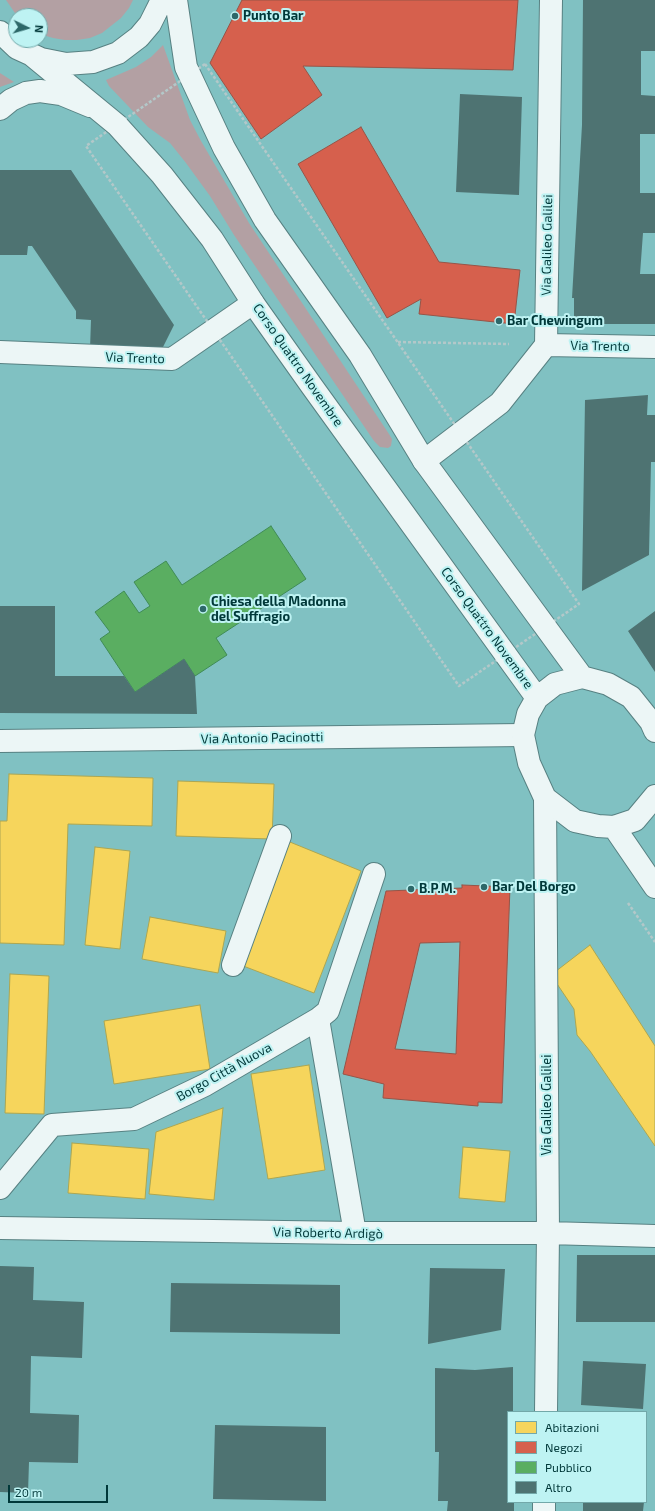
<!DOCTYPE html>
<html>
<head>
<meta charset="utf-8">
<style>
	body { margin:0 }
	#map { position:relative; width:655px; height:1511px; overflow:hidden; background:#80c1c2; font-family:"Exo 2",sans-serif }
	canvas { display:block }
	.legend { position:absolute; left:507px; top:1411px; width:140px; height:92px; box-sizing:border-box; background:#bef3f3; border:1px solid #72a8a9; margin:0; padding:5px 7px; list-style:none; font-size:12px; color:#003839 }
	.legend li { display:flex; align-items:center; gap:8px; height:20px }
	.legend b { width:20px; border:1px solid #72a8a9 }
	.north { position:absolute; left:8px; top:8px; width:40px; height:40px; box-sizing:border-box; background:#bef3f3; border:1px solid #72a8a9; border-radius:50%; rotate:95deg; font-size:11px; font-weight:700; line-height:16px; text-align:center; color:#003839 }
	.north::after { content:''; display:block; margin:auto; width:14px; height:18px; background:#2d6869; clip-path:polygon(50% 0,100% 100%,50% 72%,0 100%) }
	.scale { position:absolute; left:8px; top:1485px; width:100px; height:18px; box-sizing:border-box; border:2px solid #003839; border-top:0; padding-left:5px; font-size:12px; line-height:14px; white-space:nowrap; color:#003839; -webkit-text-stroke:3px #bef3f3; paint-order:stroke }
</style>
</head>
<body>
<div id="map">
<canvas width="655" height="1511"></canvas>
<ul class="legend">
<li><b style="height:11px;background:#f6d55c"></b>Abitazioni</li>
<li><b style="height:11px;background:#d6604d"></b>Negozi</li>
<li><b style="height:11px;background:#5aae61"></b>Pubblico</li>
<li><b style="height:11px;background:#4e7372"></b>Altro</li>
</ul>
<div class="north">N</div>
<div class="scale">20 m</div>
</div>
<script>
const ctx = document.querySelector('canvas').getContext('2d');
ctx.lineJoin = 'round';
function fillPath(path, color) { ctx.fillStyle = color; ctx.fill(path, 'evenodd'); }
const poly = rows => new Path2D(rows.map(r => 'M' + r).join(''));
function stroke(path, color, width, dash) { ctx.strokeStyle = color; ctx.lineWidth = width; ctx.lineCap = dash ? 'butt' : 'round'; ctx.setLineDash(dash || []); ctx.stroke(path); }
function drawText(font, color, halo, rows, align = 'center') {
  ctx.font = font + ' "Exo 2",sans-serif'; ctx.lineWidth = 4; ctx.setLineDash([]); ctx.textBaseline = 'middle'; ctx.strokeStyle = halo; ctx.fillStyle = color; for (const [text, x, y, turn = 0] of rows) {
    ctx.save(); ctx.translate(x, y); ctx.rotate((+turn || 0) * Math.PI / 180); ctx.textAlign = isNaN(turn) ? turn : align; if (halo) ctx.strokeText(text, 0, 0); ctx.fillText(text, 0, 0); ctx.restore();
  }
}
const green = poly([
	[6,0,133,0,129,8,121,18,102,33,90,38,77,40,65,40,53,38,40,34,40,16,17,16],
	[163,45,190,120,201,141,249,223,389,434,392,439,391,446,388,448,380,447,374,441,234,235,210,196,186,163,170,143,148,127,109,86,106,80,136,67,151,57],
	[0,73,14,82,0,87]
]);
const homes = poly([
	[9,774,153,778,152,826,68,824,64,945,0,943,0,821,7,821,9,774],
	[178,781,274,784,272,839,176,836,178,781],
	[285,840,361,871,314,993,238,964,285,840],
	[95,847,130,851,120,949,85,945,95,847],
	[150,917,226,931,218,973,142,959,150,917],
	[590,945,655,1046,655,1146,590,1051,577,1035,574,1009,551,975,590,945],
	[10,974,49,976,44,1114,5,1113,10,974],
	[200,1005,210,1069,114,1084,104,1021,200,1005],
	[309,1065,325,1170,268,1179,251,1074,309,1065],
	[223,1108,214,1200,149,1194,156,1132,223,1108],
	[72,1143,149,1149,145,1199,68,1193,72,1143],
	[463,1147,510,1151,505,1202,459,1198,463,1147]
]);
const shops = poly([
	[242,0,518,0,513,70,303,66,322,95,261,139,210,63,242,0],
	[361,127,439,262,520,270,514,324,419,314,421,299,387,318,298,164,361,127],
	[462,885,510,887,502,1103,478,1102,478,1106,383,1098,384,1084,343,1074,386,891,462,888,462,885],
	[460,942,456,1054,395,1049,420,943,460,942]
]);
const public = poly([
	[271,526,306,579,216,638,227,655,195,676,184,659,135,692,100,639,110,632,95,612,124,591,139,613,150,606,134,582,166,561,182,585,271,526]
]);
const building = poly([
	[583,0,655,0,655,51,641,51,641,95,655,96,655,134,640,134,640,193,655,193,655,233,643,233,640,274,655,274,655,324,574,324,574,298,572,298,582,125],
	[460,94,522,97,519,195,456,192],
	[0,170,71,170,174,325,161,351,90,349,91,320,76,319,76,311,32,246,28,246,27,255,0,255],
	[648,395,647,415,655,415,655,462,651,462,649,555,582,591,585,400],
	[0,606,55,606,55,676,124,676,135,692,184,659,195,676,197,714,0,713],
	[655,611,655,672,628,631],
	[577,1255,655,1255,655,1322,576,1322],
	[0,1266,34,1267,33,1300,84,1302,82,1358,31,1356,30,1413,79,1415,78,1463,29,1462,28,1493,0,1492],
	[430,1268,505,1269,501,1330,428,1344],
	[171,1283,340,1285,340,1334,170,1332],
	[583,1361,646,1364,643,1409,581,1405],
	[513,1367,513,1412,508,1412,508,1502,514,1502,514,1511,447,1511,448,1501,438,1501,439,1452,435,1452,435,1368,475,1370],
	[215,1425,326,1427,326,1501,213,1499],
	[583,1502,644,1502,643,1511,583,1511]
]);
const path = poly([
	[205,64,579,604,459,686,86,146,205,64],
	[398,342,509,344],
	[628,903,655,942]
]);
const pedestrian = poly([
	[233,965,280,836],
	[318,1019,355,1233],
	[0,1188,52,1125,134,1119,205,1085,318,1019,328,1011,374,874]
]);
const minor = poly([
	[0,109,11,100,26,93,40,91,61,94,90,106],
	[546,345,655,347],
	[0,352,172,359,253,303],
	[424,461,500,403,546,345,551,0],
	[0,741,523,735],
	[545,798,548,1233,546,1412],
	[0,1228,355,1233,548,1233,655,1236],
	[544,1511,544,1502]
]);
const tertiary = poly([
	[176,0,186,67,224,148,265,220,360,355,424,461,582,677],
	[0,32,17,48,41,59,66,64,93,62,118,53,139,37,150,24,162,0],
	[33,56,117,125,162,175,212,239,253,303,311,385,537,698],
	[655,731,651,722,631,697,608,684,582,677,555,684,537,698,528,714,523,735,529,763,545,798,575,821,598,826,614,827,635,820,655,796],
	[614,827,655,887]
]);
const markers = [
	[235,16,4,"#2d6869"],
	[499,321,4,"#2d6869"],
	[203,609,4,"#2d6869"],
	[484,887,4,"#2d6869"],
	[411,889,4,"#2d6869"]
];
const poiNames = [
	["Punto Bar",243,16],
	["Bar Chewingum",507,321],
	["Chiesa della Madonna",211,602],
	["del Suffragio",211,617],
	["Bar Del Borgo",492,887],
	["B.P.M.",419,889]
];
const streetNames = [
	["Via Galileo Galilei",547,245,-89],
	["Via Trento",600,346,1],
	["Via Trento",135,358,2],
	["Corso Quattro Novembre",298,365,55],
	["Corso Quattro Novembre",487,628,54],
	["Via Antonio Pacinotti",262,738,-1],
	["Borgo Città Nuova",224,1072,-29],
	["Via Galileo Galilei",547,1105,-90],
	["Via Roberto Ardigò",328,1233,1]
];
fillPath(green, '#b3a0a3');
fillPath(homes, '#f6d55c');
stroke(homes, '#aca652', 1);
fillPath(shops, '#d6604d');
stroke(shops, '#965447', 1);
fillPath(public, '#5aae61');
stroke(public, '#3f8b55', 1);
fillPath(building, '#4e7372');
stroke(pedestrian, '#578182', 24);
stroke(minor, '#578182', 24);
stroke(tertiary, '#578182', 24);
stroke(path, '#b3c8c9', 2.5, [3, 2]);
stroke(pedestrian, '#ecf6f6', 22);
stroke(minor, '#ecf6f6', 22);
stroke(tertiary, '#ecf6f6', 22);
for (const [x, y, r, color] of markers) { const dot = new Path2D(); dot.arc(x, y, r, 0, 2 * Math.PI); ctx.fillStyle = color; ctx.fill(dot); stroke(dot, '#bef3f3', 1.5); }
drawText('bold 13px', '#003839', '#bef3f3', poiNames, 'left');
drawText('13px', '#003839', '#bef3f3', streetNames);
</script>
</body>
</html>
